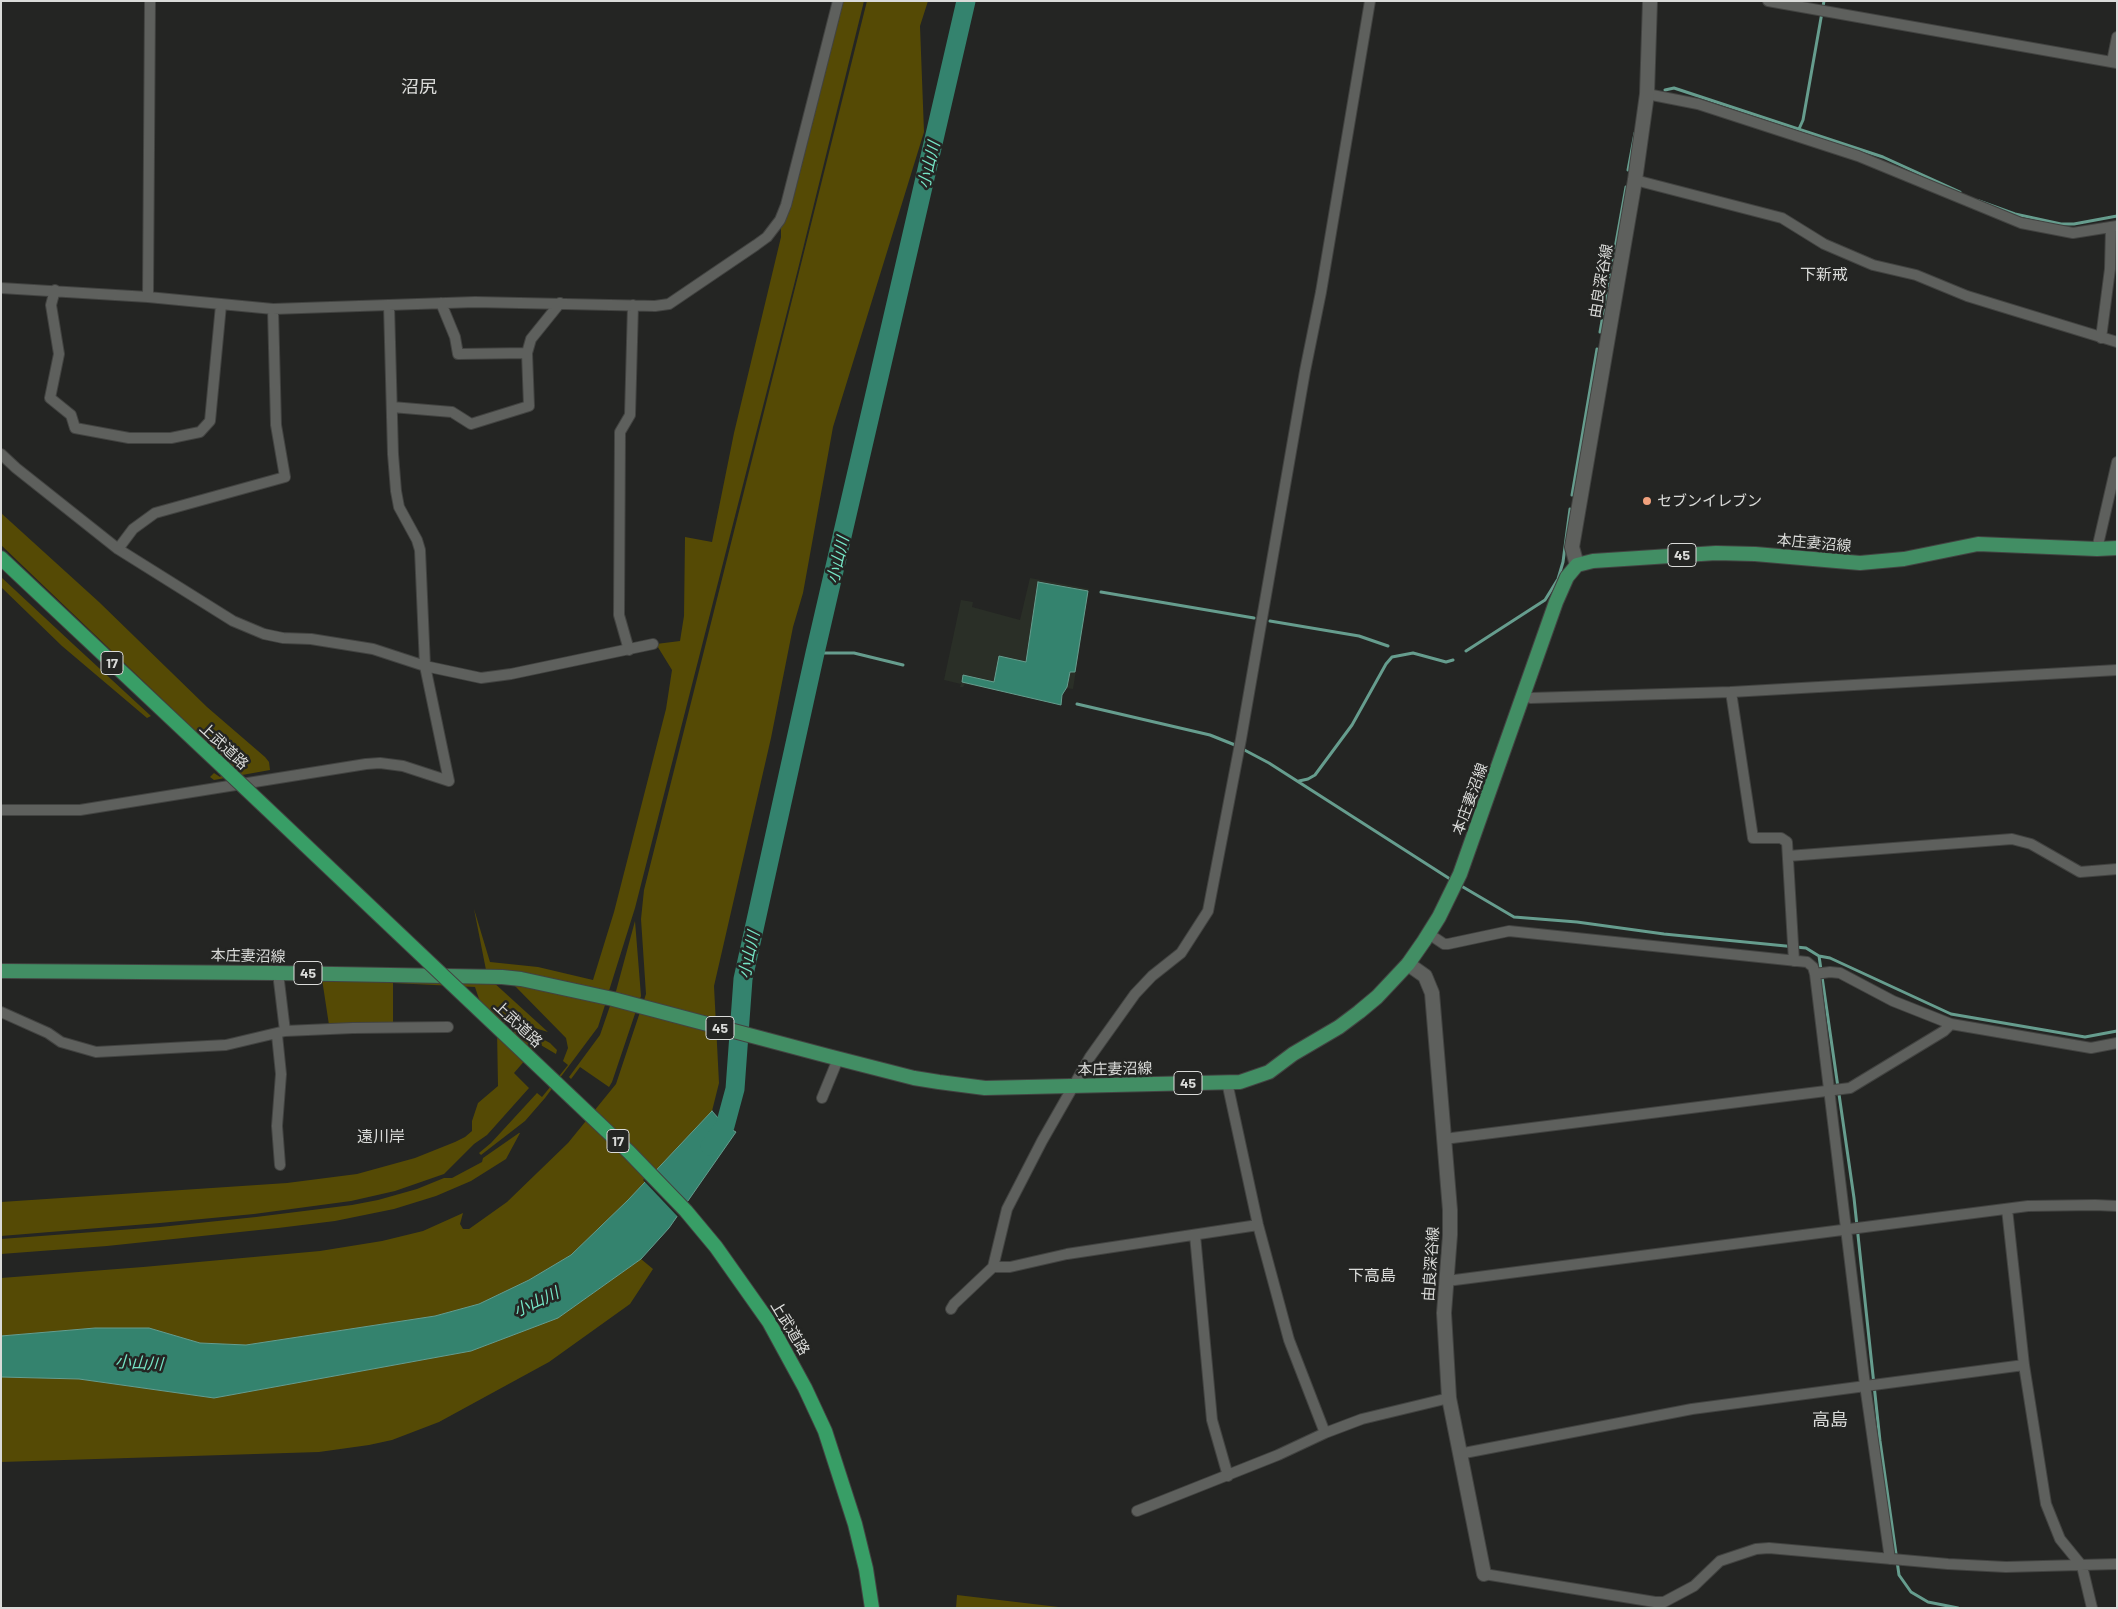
<!DOCTYPE html>
<html>
<head>
<meta charset="utf-8">
<style>
	body { margin:0 }
	#map { position:relative; width:2118px; height:1609px; overflow:hidden; background:#242523; font-family:Barlow,sans-serif }
	canvas { display:block }
	.frame { position:absolute; inset:0; border:2px solid #dadbd9; pointer-events:none }
</style>
</head>
<body>
<div id="map">
<canvas width="2118" height="1609"></canvas>
<div class="frame"></div>
</div>
<script>
const ctx = document.querySelector('canvas').getContext('2d');
ctx.lineJoin = 'round';
function fillPath(path, color) { ctx.fillStyle = color; ctx.fill(path, 'evenodd'); }
const poly = rows => new Path2D(rows.map(r => 'M' + r).join(''));
function stroke(path, color, width, dash) { ctx.strokeStyle = color; ctx.lineWidth = width; ctx.lineCap = dash ? 'butt' : 'round'; ctx.setLineDash(dash || []); ctx.stroke(path); }
function drawText(font, color, halo, rows, align = 'center') {
  ctx.font = font + ' Barlow,"Noto Sans JP",sans-serif'; ctx.lineWidth = 5; ctx.setLineDash([]); ctx.textBaseline = 'middle'; ctx.strokeStyle = halo; ctx.fillStyle = color; for (const [text, x, y, turn = 0] of rows) {
    ctx.save(); ctx.translate(x, y); ctx.rotate((+turn || 0) * Math.PI / 180); ctx.textAlign = isNaN(turn) ? turn : align; if (halo) ctx.strokeText(text, 0, 0); ctx.fillText(text, 0, 0); ctx.restore();
  }
}
const built = poly([
	[1030,578,1089,589,1073,689,1066,688,1062,695,1061,703,965,684,963,687,960,687,961,684,944,680,961,600,973,602,972,607,1020,620]
]);
const green = poly([
	[842,1,864,1,797,273,635,908,608,994,486,970,474,909,490,962,538,967,593,980,614,912,666,709,672,670,656,644,680,641,684,616,685,537,712,542,734,433,781,237,781,228,792,198],
	[867,1,928,1,920,26,924,132,833,427,803,593,793,627,771,738,714,986,719,1083,712,1111,628,1200,571,1255,529,1280,479,1304,435,1316,246,1345,200,1343,149,1328,95,1328,1,1336,1,1278,143,1267,320,1251,382,1241,423,1231,463,1213,460,1224,463,1229,469,1229,507,1202,568,1143,616,1084,646,994,641,919,644,890],
	[1,513,99,602,207,707,265,757,269,762,270,770,214,780,210,777,214,773,220,777,231,765,1,545],
	[1,577,73,644,151,716,147,718,62,646,1,587],
	[635,921,641,996,612,1082,609,1087,580,1067,571,1079,569,1077,600,1035,610,1006,612,1006],
	[322,979,492,981,548,1032,518,1023,487,1023,475,987,393,983,393,1024,329,1025],
	[516,984,604,1003,605,1005,598,1027,545,1098,525,1121,481,1155,479,1153,491,1143,537,1093,542,1097,568,1065,563,1061,568,1048,566,1038,514,985],
	[497,1029,515,1029,530,1032,550,1043,557,1050,556,1054,539,1044,514,1073,529,1088,487,1135,474,1144,444,1174,395,1191,351,1201,254,1214,160,1223,1,1236,1,1202,287,1183,357,1174,415,1158,455,1142,465,1137,472,1131,472,1121,478,1103,498,1086],
	[519,1133,520,1133,506,1159,471,1181,436,1196,394,1209,335,1221,278,1228,107,1246,1,1254,1,1239,160,1227,256,1217,352,1205,378,1200,417,1189,444,1178,452,1178,482,1162,483,1158],
	[641,1259,653,1269,630,1304,549,1362,439,1422,392,1440,369,1445,319,1452,1,1462,1,1377,79,1379,214,1398,471,1351,558,1318],
	[957,1595,1067,1608,956,1608]
]);
const water = poly([
	[1038,582,1088,591,1075,672,1070,672,1067,687,1062,695,1061,705,962,682,963,675,994,682,999,656,1026,662,1038,582],
	[712,1111,725,1126,736,1132,669,1228,641,1259,558,1318,471,1351,214,1398,79,1379,1,1377,1,1336,95,1328,149,1328,200,1343,246,1345,435,1316,479,1304,529,1280,571,1255,628,1200,712,1111]
]);
const pier = poly([
	[655,1168,689,1204,679,1218,643,1180]
]);
const stream = poly([
	[1665,90,1674,88,1883,157,1960,192],
	[1799,129,1803,120,1824,1],
	[1628,170,1635,133],
	[1979,201,2015,214,2061,224,2074,224,2117,216],
	[1600,332,1626,187],
	[1572,495,1597,349],
	[1101,592,1254,618],
	[1270,621,1359,636,1388,646],
	[1466,651,1545,600,1558,579,1563,562,1570,509],
	[815,653,854,653,903,665],
	[1077,704,1210,735,1235,745,1269,763,1450,879],
	[1299,781,1308,779,1315,775,1352,725,1386,664,1392,657,1413,653,1446,662,1453,660],
	[1463,887,1514,917,1577,922,1664,934,1806,948,1819,956,1830,958,1951,1014,2085,1037,2117,1031],
	[1819,956,1854,1198,1880,1441,1899,1575,1911,1592,1928,1602,1958,1608]
]);
const river = poly([
	[710,1146,725,1126,735,1089,743,979,815,653,966,1]
]);
const minor = poly([
	[1768,1,2117,63],
	[2112,62,2117,37],
	[1647,94,1698,104,1858,156,2021,223,2073,233,2117,226],
	[1635,180,1782,218,1824,244,1873,265,1916,275,1967,296,2117,342],
	[1,288,148,297,273,309,475,302,655,306,669,304,756,245,767,237,780,220,786,205,838,1],
	[55,290,51,305,59,354,50,398,71,415,75,428,129,438,171,438,200,432,210,421,221,305],
	[148,297,150,1],
	[441,303,455,337,458,354,527,353],
	[389,305,393,454,396,491,399,507,417,540,420,550,425,666,449,781],
	[2101,338,2110,269,2111,227],
	[392,407,452,412,471,424,529,406,527,353,531,339,560,303],
	[1,454,16,468,118,549,233,621,264,634,283,638,311,639,373,649,425,666,481,678,511,674,653,644],
	[118,549,133,529,155,513,285,477,276,425,273,309],
	[2097,549,2117,462],
	[629,650,619,615,620,432,630,415,633,305],
	[1731,692,1753,838,1781,838,1787,842,1794,961],
	[1524,696,1531,698,1731,692,2117,670],
	[1,810,80,810,366,764,380,763,403,766,449,781],
	[1788,856,2012,839,2031,844,2080,872,2117,869],
	[1429,934,1444,944,1448,944,1509,931,1807,962,1813,967,1815,974,1830,972,1840,973,1893,1001,1951,1024,2091,1048,2117,1043],
	[278,973,285,1031],
	[1815,974,1865,1385,1890,1559],
	[1,1012,48,1033,61,1042,96,1052,226,1045,285,1031,353,1028,448,1027],
	[277,1035,281,1074,277,1126,280,1165],
	[1227,1082,1258,1225,1289,1340,1325,1433],
	[822,1098,838,1059],
	[1444,1139,1850,1088,1944,1031,1951,1024],
	[2007,1209,2024,1365,2046,1504,2060,1539,2082,1566,2092,1608],
	[1195,1235,1212,1420,1228,1476],
	[993,1267,1010,1267,1067,1254,1258,1225],
	[1447,1281,2028,1206,2095,1205,2117,1206],
	[951,1309,954,1304,993,1267,1007,1209,1042,1141,1090,1057,1135,994,1152,976,1181,953,1208,911,1241,739,1305,371,1321,292,1370,1],
	[1459,1454,1692,1409,2024,1365],
	[1137,1511,1278,1455,1325,1433,1362,1419,1449,1398],
	[1484,1574,1655,1602,1664,1602,1694,1586,1720,1561,1756,1549,1769,1548,1948,1564,2006,1567,2117,1564]
]);
const secondary = poly([
	[1577,565,1572,547,1635,180,1647,94,1650,1],
	[1408,964,1425,976,1432,993,1450,1210,1450,1235,1444,1313,1449,1398,1484,1574]
]);
const primary = poly([
	[1,971,278,973,502,977,521,979,613,999,828,1056,914,1078,939,1082,985,1088,1240,1082,1269,1072,1293,1054,1339,1027,1359,1012,1377,997,1408,964,1424,941,1439,917,1460,874,1556,602,1567,577,1577,565,1593,561,1716,553,1755,554,1860,563,1904,559,1978,544,2097,549,2117,548]
]);
const trunk = poly([
	[1,558,224,768]
]);
const trunkBridge = poly([
	[224,768,629,1152,686,1211,716,1247,769,1322,805,1388,825,1431,855,1524,866,1569,872,1608]
]);
const markers = [
	[1647,501,5,"#f1a17d"]
];
const shields = [
	[1682,555,28],
	[112,663,22],
	[308,973,28],
	[720,1028,28],
	[1188,1083,28],
	[618,1141,22]
];
const shieldNames = [
	["45",1682,555],
	["17",112,663],
	["45",308,973],
	["45",720,1028],
	["45",1188,1083],
	["17",618,1141]
];
const streetNames = [
	["由良深谷線",1601,281,-80],
	["本庄妻沼線",1814,543,5],
	["上武道路",224,746,43],
	["本庄妻沼線",1470,799,-70],
	["本庄妻沼線",248,956,1],
	["上武道路",518,1024,43],
	["本庄妻沼線",1115,1069,-1],
	["由良深谷線",1431,1264,-86],
	["上武道路",790,1328,59]
];
const poiNames = [
	["セブンイレブン",1657,501]
];
const waterNames = [
	["小山川",929,165,-77],
	["小山川",838,560,-77],
	["小山川",749,955,-78],
	["小山川",536,1302,-25],
	["小山川",139,1363,3]
];
const neighbourhoodNames = [
	["下新戒",1824,275],
	["遠川岸",381,1137],
	["下高島",1372,1276]
];
const quarterNames = [
	["沼尻",419,87],
	["高島",1830,1420]
];
fillPath(built, '#2a2f27');
fillPath(green, '#554a05');
fillPath(water, '#34836e');
stroke(water, '#669d8e', 1);
fillPath(pier, '#242523');
stroke(stream, '#669d8e', 3);
stroke(river, '#34836e', 19);
stroke(minor, '#424341', 12);
stroke(secondary, '#424341', 16);
stroke(primary, '#424341', 16);
stroke(trunk, '#424341', 16);
stroke(minor, '#5e605d', 10);
stroke(secondary, '#5e605d', 14);
stroke(primary, '#428e64', 14);
stroke(trunk, '#389e66', 14);
stroke(trunkBridge, '#424341', 16, []);
stroke(trunkBridge, '#389e66', 14);
for (const [x, y, r, color] of markers) { const dot = new Path2D(); dot.arc(x, y, r, 0, 2 * Math.PI); ctx.fillStyle = color; ctx.fill(dot); stroke(dot, '#242523', 2); }
for (const [x, y, w] of shields) { const box = new Path2D(); box.roundRect(x - w / 2, y - 11.5, w, 23, 4); ctx.fillStyle = '#242523'; ctx.fill(box); stroke(box, '#dadbd9', 1); }
drawText('bold 14px', '#dadbd9', null, shieldNames);
drawText('15px', '#dadbd9', '#242523', streetNames);
drawText('15px', '#dadbd9', '#242523', poiNames, 'left');
drawText('italic 16px', '#76e6c7', '#242523', waterNames);
drawText('16px', '#dadbd9', '#242523', neighbourhoodNames);
drawText('18px', '#dadbd9', '#242523', quarterNames);
</script>
</body>
</html>
